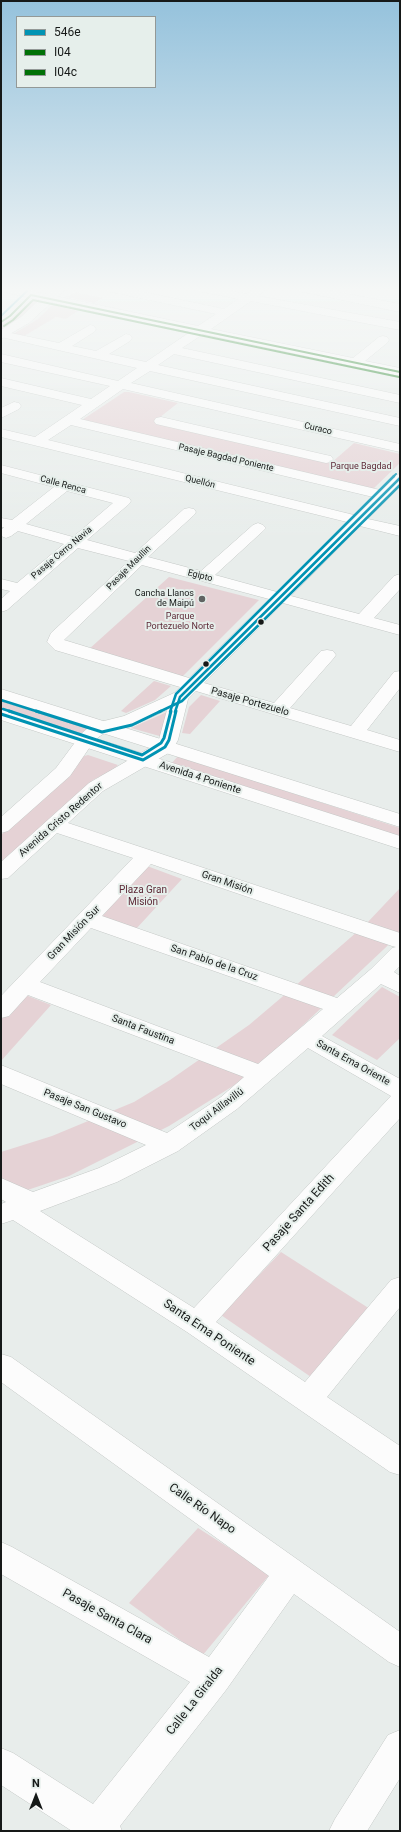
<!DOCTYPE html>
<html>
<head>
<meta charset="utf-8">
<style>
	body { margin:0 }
	#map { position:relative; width:401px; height:1832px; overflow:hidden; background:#e8edeb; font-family:Roboto,sans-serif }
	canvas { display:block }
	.frame { position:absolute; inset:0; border:2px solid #161918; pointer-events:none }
	.legend { position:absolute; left:16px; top:16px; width:140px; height:72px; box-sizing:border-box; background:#e6efeb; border:1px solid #939997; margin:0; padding:5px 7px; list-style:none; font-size:12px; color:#161918 }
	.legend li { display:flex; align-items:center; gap:8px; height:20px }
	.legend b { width:20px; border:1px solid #939997 }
	.north { position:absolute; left:16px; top:1776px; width:40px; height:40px; -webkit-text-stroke:3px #e6efeb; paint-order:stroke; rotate:0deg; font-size:11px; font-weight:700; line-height:16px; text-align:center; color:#161918 }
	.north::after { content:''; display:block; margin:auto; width:14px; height:18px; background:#161918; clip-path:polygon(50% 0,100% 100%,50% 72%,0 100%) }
</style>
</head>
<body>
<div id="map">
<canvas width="401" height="1832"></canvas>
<div class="frame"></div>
<ul class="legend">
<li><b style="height:5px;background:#0093b3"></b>546e</li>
<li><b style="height:5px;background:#007106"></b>I04</li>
<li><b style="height:5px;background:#007106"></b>I04c</li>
</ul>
<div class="north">N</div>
</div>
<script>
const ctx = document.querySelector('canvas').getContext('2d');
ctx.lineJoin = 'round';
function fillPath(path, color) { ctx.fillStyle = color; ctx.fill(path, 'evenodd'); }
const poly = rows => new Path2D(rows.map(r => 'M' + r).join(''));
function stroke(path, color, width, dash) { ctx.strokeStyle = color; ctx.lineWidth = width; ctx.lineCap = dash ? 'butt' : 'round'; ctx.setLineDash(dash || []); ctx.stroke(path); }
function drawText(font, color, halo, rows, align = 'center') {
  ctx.font = font + ' Roboto,sans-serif'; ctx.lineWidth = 4; ctx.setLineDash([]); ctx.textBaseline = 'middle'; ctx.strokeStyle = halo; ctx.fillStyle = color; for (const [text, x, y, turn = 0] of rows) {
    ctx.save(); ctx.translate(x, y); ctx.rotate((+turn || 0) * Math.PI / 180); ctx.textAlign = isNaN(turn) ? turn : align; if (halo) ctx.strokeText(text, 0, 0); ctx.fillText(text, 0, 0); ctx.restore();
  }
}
const green = poly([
	[75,292,103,298,94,303,66,297],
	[30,301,39,301,24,317,1,332,1,325,14,316],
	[52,305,78,311,66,319,56,317,24,336,13,334,38,319],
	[124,392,129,392,178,403,154,422,331,463,354,443,400,454,400,463,373,489,82,420],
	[169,577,259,600,182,677,88,650],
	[154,681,171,686,155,700,126,713,121,711],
	[201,695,220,701,190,734,182,733,189,707],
	[1,700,92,729,84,736,1,710],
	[169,711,163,737,131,728],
	[88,755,118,765,113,770,93,780,1,864,1,835,76,768,81,757],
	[178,756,400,828,400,837,171,764],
	[147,866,182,879,136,929,100,916],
	[400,888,400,934,249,1076,169,1126,69,1176,1,1199,1,1152,52,1136,134,1102,170,1080,249,1025,295,986,366,924],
	[382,987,400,997,400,1038,377,1060,332,1035],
	[23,994,51,1005,1,1061,1,1017],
	[281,1252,370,1309,311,1377,221,1315],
	[198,1528,270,1574,202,1656,129,1603]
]);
const minor = poly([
	[1,289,22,289,198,326,216,314,111,292,106,289,130,289,224,309,238,299,203,292,198,289,224,289,246,294,253,289,266,289,258,296,400,322,400,330,251,301,211,329,353,358,379,337,383,336,387,337,389,340,387,343,365,361,400,368,400,376,203,334,182,348,400,395,400,403,174,354,158,365,400,418,400,426,150,371,131,383,400,444,400,452,123,389,80,419,380,490,395,475,400,474,400,486,368,519,400,526,400,536,360,526,291,596,359,614,394,576,400,574,400,589,374,618,400,625,400,635,283,603,204,683,274,703,321,651,327,650,333,651,336,655,333,659,290,708,351,726,394,672,400,671,400,688,367,730,400,740,400,752,196,691,188,699,178,740,172,751,103,791,68,823,400,933,400,966,394,972,400,976,400,993,381,984,322,1036,400,1079,400,1118,216,1322,305,1382,391,1280,400,1277,400,1307,327,1397,400,1446,400,1475,390,1472,187,1332,13,1220,1,1224,1,1204,6,1202,1,1199,1,1178,33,1192,99,1168,146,1145,1,1084,1,1065,167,1133,221,1097,244,1077,28,995,9,1016,1,1018,1,996,133,858,57,833,8,878,1,879,1,862,89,783,158,743,167,710,136,724,108,731,100,736,94,741,70,776,8,831,1,833,1,817,56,768,82,733,88,728,96,723,124,716,174,693,180,687,55,650,47,642,51,633,129,561,78,548,7,610,1,612,1,599,10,591,1,589,1,579,17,583,64,544,18,531,11,536,6,538,1,536,1,530,4,527,1,527,1,518,12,520,54,487,1,473,1,465,129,498,131,501,129,504,87,540,135,553,184,509,189,508,194,509,196,512,194,515,148,557,201,571,253,525,258,523,263,525,266,528,263,531,215,575,277,592,347,522,1,437,1,429,35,437,82,405,1,386,1,378,91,399,110,386,1,362,1,354,118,381,137,368,1,337,1,331,59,343,90,325,94,326,96,329,94,332,72,346,96,351,126,334,130,335,132,338,130,341,109,354,146,362,190,332,3,292,1,292,1,289],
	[71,425,373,497,354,515,48,440,71,425],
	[67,491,113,503,73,537,26,524,67,491],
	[142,565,198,580,269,599,189,678,64,640,142,565],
	[151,864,392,946,396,947,392,948,371,969,337,998,102,916,151,864],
	[91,928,323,1009,258,1064,40,982,91,928],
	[308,1048,391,1096,194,1308,40,1211,117,1182,178,1151,237,1109,308,1048],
	[298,289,323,289,400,304,400,312,303,292,298,289],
	[14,402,19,403,21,406,19,409,1,418,1,408,14,402],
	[161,417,326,455,331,456,333,459,331,462,326,463,156,424,154,421,156,418,161,417],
	[1,1354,11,1357,400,1632,400,1667,389,1662,294,1594,226,1690,120,1826,122,1831,72,1831,1,1785,1,1748,13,1753,93,1804,190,1682,1,1574,1,1542,12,1547,209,1657,269,1576,1,1382,1,1354],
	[400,1730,400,1778,367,1831,329,1831,335,1819,388,1735,400,1730]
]);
const tertiary = poly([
	[51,289,66,289,29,323,1,339,1,330,21,317,51,289],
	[1,689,400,814,400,827,1,701,1,689],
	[1,708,400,836,400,849,1,720,1,708]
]);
const bus1Far1 = poly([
	[175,712,180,697,400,478]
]);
const bus1 = poly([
	[1,714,143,760,165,747,169,740,176,711]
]);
const bus2 = poly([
	[1,322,10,316,31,295,400,372]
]);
const bus3 = poly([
	[4,326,13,320,33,300,399,377]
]);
const bus4Far2 = poly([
	[1,316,27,291],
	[393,477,396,474]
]);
const bus4Far1 = poly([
	[3,709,12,712],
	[170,712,176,694,394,476]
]);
const bus4 = poly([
	[9,711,142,755,161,743,164,738,171,711]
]);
const bus5Far1 = poly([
	[1,700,39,712],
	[159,712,182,701,400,485]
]);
const bus5 = poly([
	[36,711,102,732,132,725,161,711]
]);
const markers = [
	[202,599,4,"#606362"],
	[261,622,3.5,"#161918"],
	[206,664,3.5,"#161918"]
];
const farStreetnames = [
	["Curaco",318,429,13],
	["Pasaje Bagdad Poniente",226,458,13],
	["Quellón",200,482,14],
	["Calle Renca",63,485,15],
	["Pasaje Cerro Navia",62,553,-40],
	["Pasaje Maullin",129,568,-45],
	["Egipto",200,576,15]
];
const farParknames = [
	["Parque Bagdad",361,467],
	["Parque",180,617],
	["Portezuelo Norte",180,627]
];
const farPoinames = [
	["Cancha Llanos",194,594],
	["de Maipú",194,604]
];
const streetNames = [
	["Pasaje Portezuelo",250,702,16],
	["Avenida 4 Poniente",200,778,18],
	["Avenida Cristo Redentor",61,820,-41],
	["Gran Misión",227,883,19],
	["Gran Misión Sur",74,933,-46],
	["San Pablo de la Cruz",214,963,19],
	["Santa Faustina",143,1030,21],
	["Santa Ema Oriente",353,1063,29],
	["Pasaje San Gustavo",85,1109,22],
	["Toqui Aillavillú",217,1110,-37]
];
const parkNames = [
	["Plaza Gran",143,890],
	["Misión",143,902]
];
const nearStreetnames = [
	["Pasaje Santa Edith",299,1213,-48],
	["Santa Ema Poniente",209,1333,34],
	["Calle Río Napo",202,1509,35],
	["Pasaje Santa Clara",107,1617,29],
	["Calle La Giralda",195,1701,-52]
];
fillPath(green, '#e5d2d5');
stroke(minor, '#c4c8c6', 1);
stroke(tertiary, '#c4c8c6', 1);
fillPath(minor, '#fcfcfc');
fillPath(tertiary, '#fcfcfc');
stroke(bus1Far1, '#0093b3', 2.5);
stroke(bus1, '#0093b3', 3);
stroke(bus2, '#007106', 2);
stroke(bus3, '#007106', 2);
stroke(bus4Far2, '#0093b3', 2);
stroke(bus4Far1, '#0093b3', 2.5);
stroke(bus4, '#0093b3', 3);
stroke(bus5Far1, '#0093b3', 2.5);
stroke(bus5, '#0093b3', 3);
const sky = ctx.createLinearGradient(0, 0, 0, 546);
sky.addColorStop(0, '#95c2dc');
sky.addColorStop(0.53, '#f5f7f6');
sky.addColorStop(1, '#f5f7f600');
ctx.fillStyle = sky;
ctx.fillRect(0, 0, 401, 546);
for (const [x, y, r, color] of markers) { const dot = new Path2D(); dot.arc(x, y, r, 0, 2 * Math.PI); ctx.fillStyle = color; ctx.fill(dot); stroke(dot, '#e6efeb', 1.5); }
drawText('9px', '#161918', '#e6efeb', farStreetnames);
drawText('9px', '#5e2a38', '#e6efeb', farParknames);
drawText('9px', '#161918', '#e6efeb', farPoinames, 'right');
drawText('10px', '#161918', '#e6efeb', streetNames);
drawText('10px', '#5e2a38', '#e6efeb', parkNames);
drawText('12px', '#161918', '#e6efeb', nearStreetnames);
</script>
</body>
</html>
